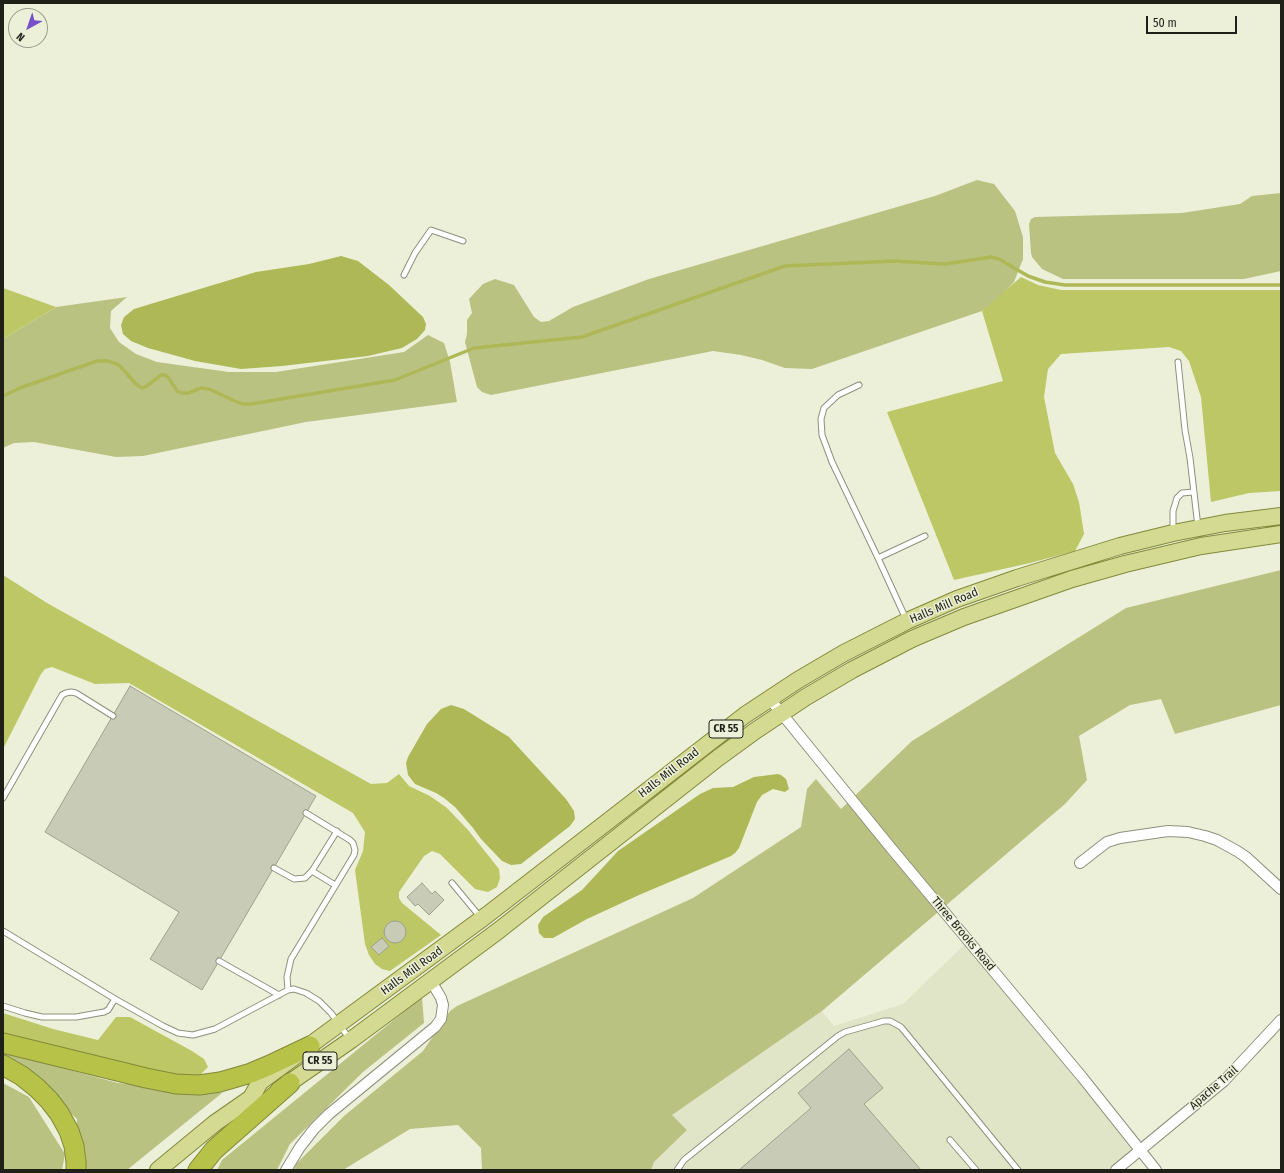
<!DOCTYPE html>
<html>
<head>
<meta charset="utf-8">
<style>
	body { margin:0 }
	#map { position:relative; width:1284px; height:1173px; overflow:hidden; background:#ecf0d9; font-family:"Fira Sans Condensed",sans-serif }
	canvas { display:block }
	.frame { position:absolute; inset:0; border:4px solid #1f2018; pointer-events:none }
	.north { position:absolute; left:8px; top:8px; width:40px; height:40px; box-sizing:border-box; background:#ecf0d9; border:1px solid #9a9d8c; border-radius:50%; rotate:220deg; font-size:11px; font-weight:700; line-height:16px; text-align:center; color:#1f2018 }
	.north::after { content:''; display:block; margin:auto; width:14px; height:18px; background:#7751ca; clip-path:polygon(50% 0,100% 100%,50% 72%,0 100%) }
	.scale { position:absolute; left:1146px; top:16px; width:91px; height:18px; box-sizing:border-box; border:2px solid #1f2018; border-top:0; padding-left:5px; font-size:12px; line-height:14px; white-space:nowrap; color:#1f2018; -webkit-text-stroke:3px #ecf0d9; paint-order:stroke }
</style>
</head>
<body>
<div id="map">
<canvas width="1284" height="1173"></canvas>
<div class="frame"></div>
<div class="north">N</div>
<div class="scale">50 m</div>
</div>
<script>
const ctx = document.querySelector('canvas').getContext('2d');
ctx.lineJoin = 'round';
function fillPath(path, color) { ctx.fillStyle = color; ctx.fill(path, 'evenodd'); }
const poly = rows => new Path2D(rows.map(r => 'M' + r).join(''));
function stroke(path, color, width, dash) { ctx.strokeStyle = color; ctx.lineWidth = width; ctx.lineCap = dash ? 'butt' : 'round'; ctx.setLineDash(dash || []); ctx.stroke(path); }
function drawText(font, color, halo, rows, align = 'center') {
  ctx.font = font + ' "Fira Sans Condensed",sans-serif'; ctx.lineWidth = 3; ctx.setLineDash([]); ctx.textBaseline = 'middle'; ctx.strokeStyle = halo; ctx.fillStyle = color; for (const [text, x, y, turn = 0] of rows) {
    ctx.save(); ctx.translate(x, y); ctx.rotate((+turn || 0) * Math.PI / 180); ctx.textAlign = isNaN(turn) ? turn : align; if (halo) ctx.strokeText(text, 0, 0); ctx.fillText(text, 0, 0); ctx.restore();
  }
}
const built = poly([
	[966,943,1132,1149,1107,1170,651,1170,654,1162,687,1130,671,1115,822,1011,834,1026,903,1004]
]);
const green = poly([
	[977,180,994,184,1015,211,1023,237,1023,259,1014,282,1001,296,982,311,812,369,785,368,762,360,741,355,713,351,491,395,482,392,477,387,465,342,467,334,467,320,472,313,469,299,483,284,495,279,514,285,534,317,541,322,549,321,573,307,649,279,935,196],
	[1281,193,1281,271,1244,279,1063,279,1042,269,1032,257,1031,253,1029,224,1031,219,1035,217,1182,213,1240,204,1252,196],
	[127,297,111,311,110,328,119,342,136,354,157,362,229,372,276,372,404,352,428,335,444,343,450,362,457,402,306,422,143,456,116,457,34,442,14,443,3,448,3,339,56,307],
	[1281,570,1281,705,1175,734,1161,699,1130,705,1079,736,1087,780,1065,804,822,1011,672,1115,687,1130,654,1162,651,1170,482,1170,481,1148,458,1125,410,1129,343,1170,294,1170,296,1164,344,1116,423,1051,450,1011,457,1006,693,898,801,827,807,789,816,779,841,809,912,741,1126,608],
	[422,997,424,1023,363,1072,290,1144,277,1170,217,1170,222,1160],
	[3,1052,118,1083,222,1093,127,1170,76,1170,77,1119,3,1054],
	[3,1083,29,1097,65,1154,62,1170,3,1170]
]);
const forest = poly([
	[1021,277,1038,285,1061,290,1281,290,1281,491,1249,493,1211,502,1201,397,1189,361,1181,351,1169,347,1061,354,1048,369,1044,397,1055,453,1073,484,1079,502,1084,534,1075,551,1030,563,954,580,887,412,1003,381,982,311],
	[3,288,56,307,3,339],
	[3,575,47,603,371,784,387,783,399,774,409,786,430,796,447,808,468,830,499,869,500,878,497,887,488,892,475,889,440,854,432,851,424,856,399,892,399,898,402,903,441,935,390,971,382,969,375,964,369,955,365,944,355,870,363,851,365,832,353,813,129,683,95,684,52,667,45,669,41,674,3,749],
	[3,1013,53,1029,98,1040,116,1017,130,1017,192,1051,204,1059,208,1067,200,1075,184,1078,3,1036]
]);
const water = poly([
	[341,256,358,261,389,285,423,317,426,324,425,330,417,339,402,348,368,356,282,366,241,369,195,361,148,348,131,341,123,334,121,325,124,317,134,309,256,272,309,264],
	[451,705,464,709,509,737,566,799,574,811,575,819,570,826,521,864,511,865,502,861,481,839,473,828,455,807,444,798,436,793,415,784,408,775,406,763,408,757,427,724,441,709],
	[778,774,781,775,786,779,789,789,785,792,773,789,762,795,757,802,739,848,735,853,731,856,639,895,587,919,553,938,544,938,539,933,538,925,543,917,582,890,618,851,700,794,713,788,733,787,754,777]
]);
const stream = poly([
	[3,396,20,388,97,361,108,361,119,365,136,384,142,388,147,386,161,375,165,375,168,377,177,391,182,393,188,393,201,388,209,389,237,402,244,404,251,404,395,380,474,348,582,337,785,266,894,261,945,264,991,257,999,259,1028,276,1045,282,1065,285,1281,285]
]);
const building = poly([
	[130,686,316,796,202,990,150,959,179,912,45,832,130,686],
	[422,883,432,894,435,891,444,900,429,915,418,904,415,906,407,897,422,883],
	'384 932a11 11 0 1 1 22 0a11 11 0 1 1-22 0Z',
	[382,938,389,946,379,955,371,947,382,938],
	[849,1049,883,1088,864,1104,921,1170,739,1170,811,1108,798,1093,849,1049]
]);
const service = poly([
	[404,275,415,253,431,230,463,241],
	[1178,362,1185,430,1190,458,1198,527],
	[859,385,838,395,824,408,821,419,822,435,832,462,878,558],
	[1173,532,1173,511,1177,498,1182,493,1193,492],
	[906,619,878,558,925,536],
	[3,798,62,695,66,693,71,692,76,693,113,716],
	[274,868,294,879,305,878,312,871,337,831],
	[312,871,335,885],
	[452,883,481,918],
	[3,931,115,999,163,1026,178,1033,193,1035,215,1029,288,990,294,989,306,993,319,1001,331,1013,349,1038],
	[219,961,279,995],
	[288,990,287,977,291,959,354,855,355,850,353,843,350,840,306,813],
	[3,1006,25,1013,42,1017,76,1017,104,1012,108,1010,115,999],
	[950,1140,976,1170],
	[677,1170,684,1160,838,1036,845,1032,884,1021,890,1021,901,1027,1018,1170]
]);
const minor = poly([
	[769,698,891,848,1082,1077,1156,1170],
	[1080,863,1107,842,1120,838,1168,831,1188,832,1205,836,1217,840,1237,851,1246,857,1281,889],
	[286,1170,300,1147,314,1129,329,1114,435,1027,441,1019,443,1005,441,998,431,981],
	[1116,1170,1224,1081,1281,1020]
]);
const primary = poly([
	[279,1090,351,1040,498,931,718,758,755,731,806,697,852,670,912,639,964,617,1072,579,1125,564,1201,546,1281,534],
	[158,1170,215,1123,251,1098,260,1082,487,915,745,715,798,680,844,653,907,621,957,599,1017,578,1120,546,1173,533,1225,523,1281,516]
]);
const motorway = poly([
	[3,1043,146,1078,176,1084,199,1085,220,1082,251,1073,270,1065,310,1046],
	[3,1065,22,1076,37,1088,49,1100,59,1113,69,1131,74,1146,76,1162,76,1170],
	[198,1170,214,1150,290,1083]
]);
const shields = [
	[726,729,34],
	[320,1061,34]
];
const shieldNames = [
	["CR 55",726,729],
	["CR 55",320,1061]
];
const streetNames = [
	["Halls Mill Road",944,606,-23],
	["Halls Mill Road",669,773,-38],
	["Three Brooks Road",963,934,50],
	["Halls Mill Road",412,971,-36],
	["Apache Trail",1214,1088,-41]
];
fillPath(built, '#e1e5c7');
fillPath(green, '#bac281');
fillPath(forest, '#bdc765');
fillPath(water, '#aeb856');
stroke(stream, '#aeb856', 3.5);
fillPath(building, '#c8cbb5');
stroke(building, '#9ea18c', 1);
stroke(service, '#8e917c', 7);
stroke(minor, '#8e917c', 12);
stroke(primary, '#828938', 18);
stroke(motorway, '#828938', 21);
stroke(service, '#fff', 5);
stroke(minor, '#fff', 10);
stroke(primary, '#d4da92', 16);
stroke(motorway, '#b7c249', 19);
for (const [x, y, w] of shields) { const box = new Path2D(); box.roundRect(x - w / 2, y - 9, w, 18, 3); ctx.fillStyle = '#ecf0d9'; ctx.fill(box); stroke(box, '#1f2018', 1); }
drawText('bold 11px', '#1f2018', null, shieldNames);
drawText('12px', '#1f2018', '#ecf0d9', streetNames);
</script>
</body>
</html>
